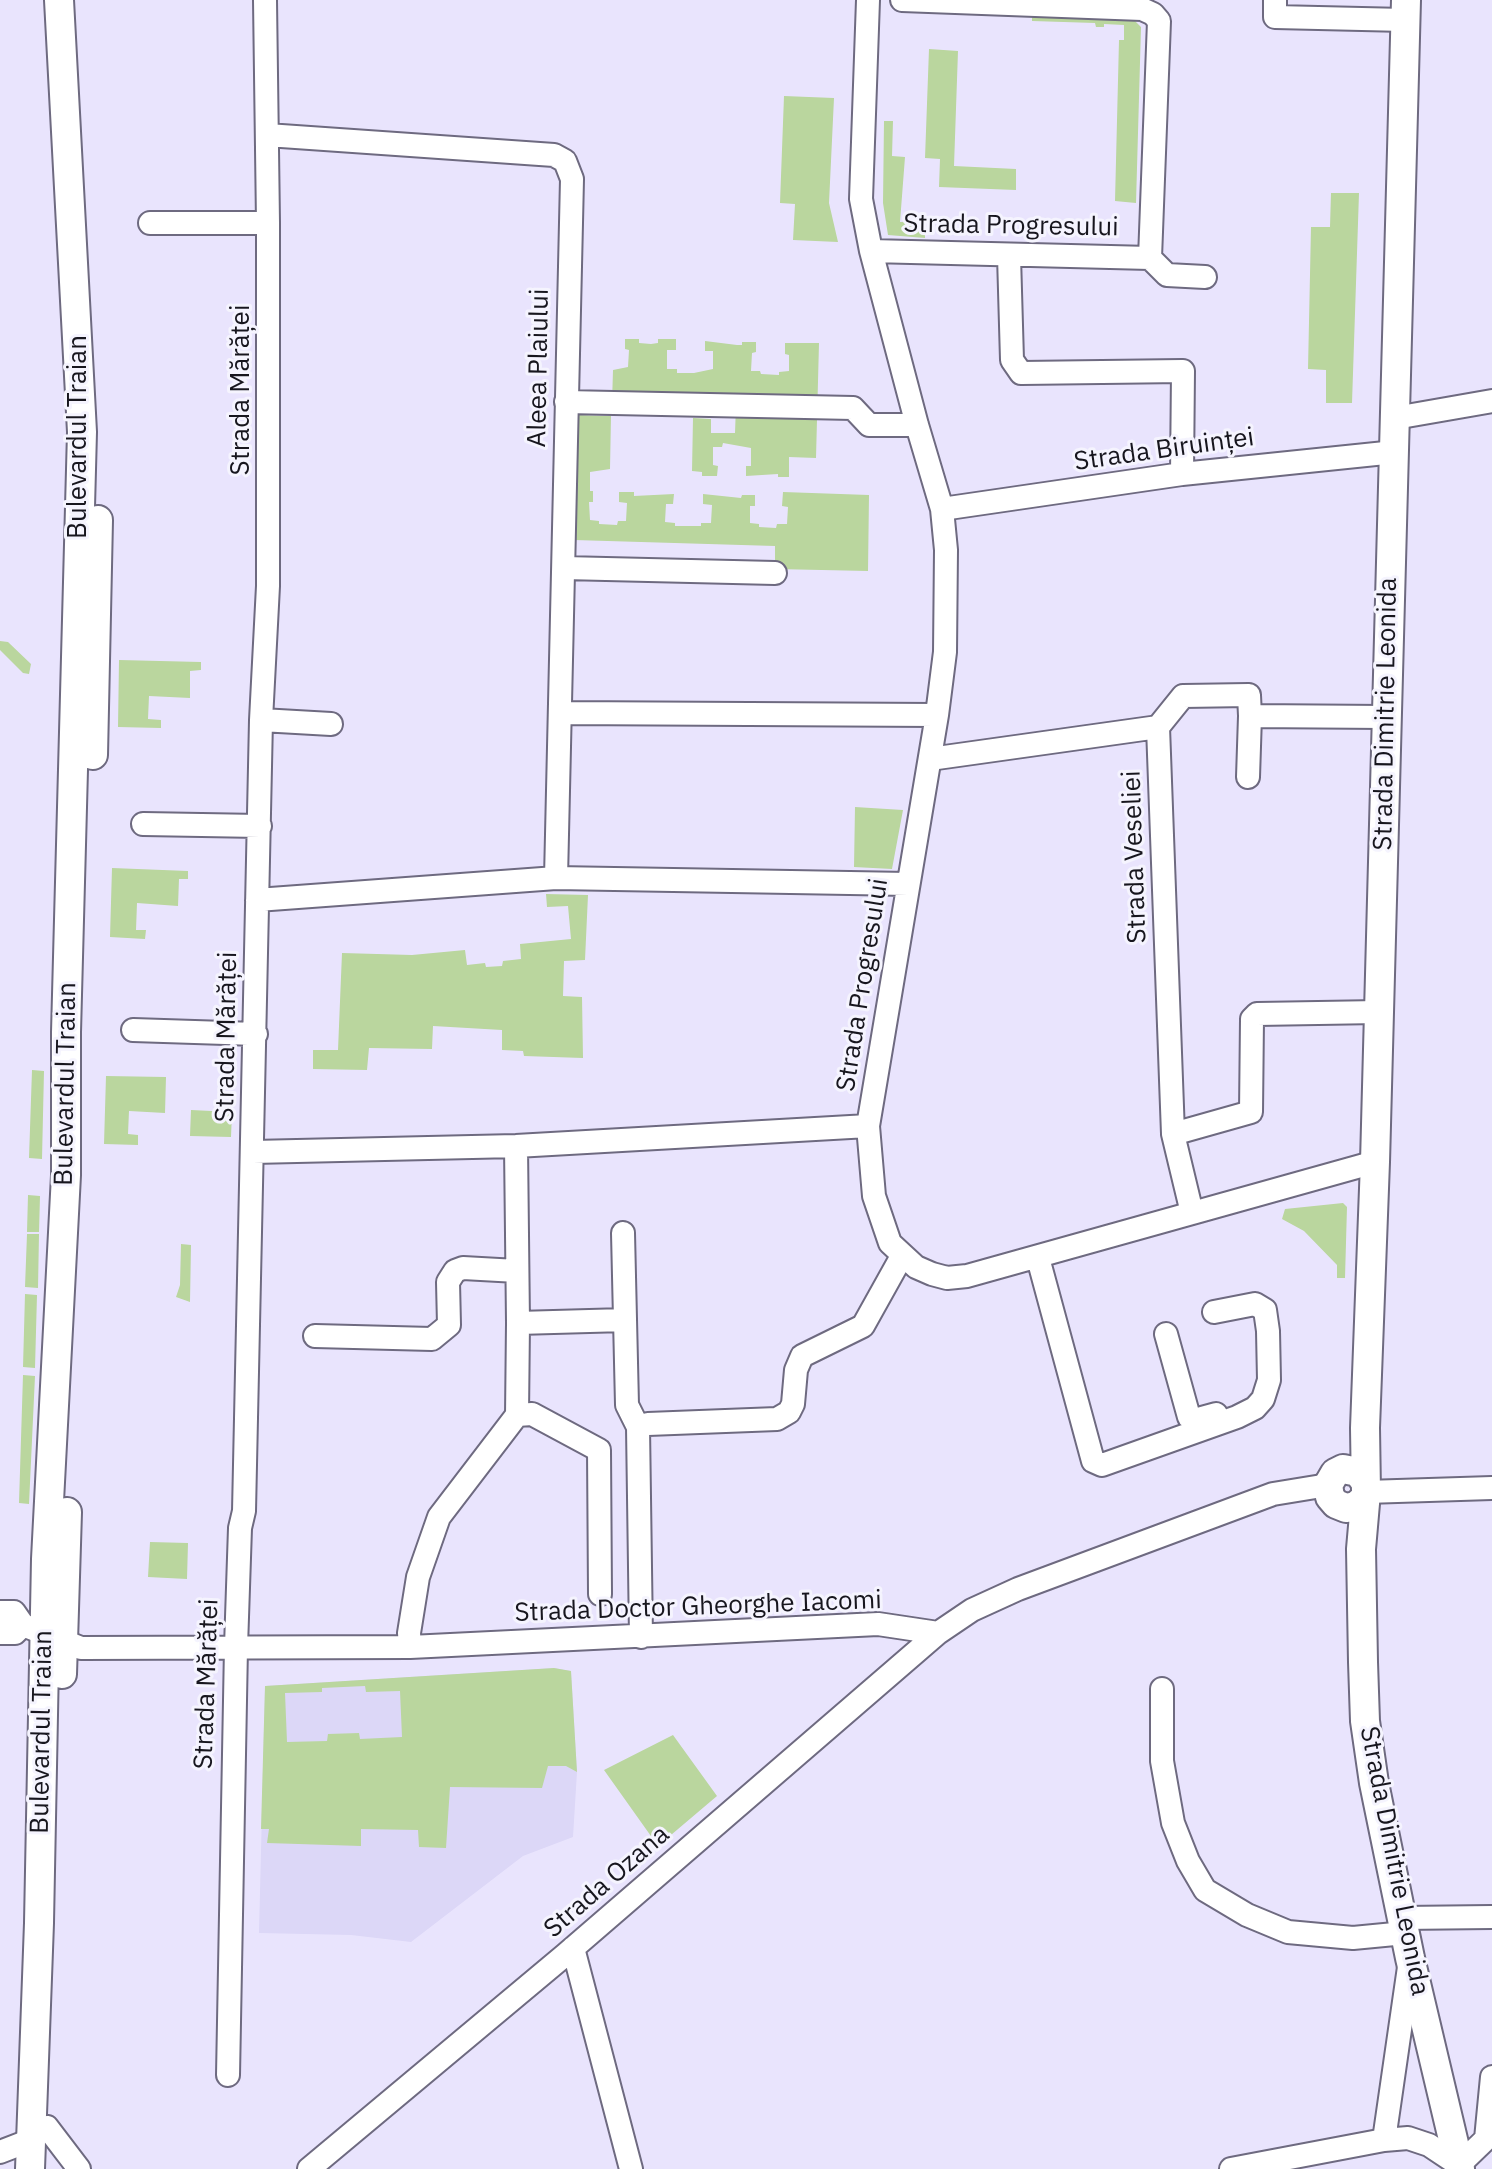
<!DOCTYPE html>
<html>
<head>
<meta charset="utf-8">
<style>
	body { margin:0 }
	canvas { display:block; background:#e9e4fd }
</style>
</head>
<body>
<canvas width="1492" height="2169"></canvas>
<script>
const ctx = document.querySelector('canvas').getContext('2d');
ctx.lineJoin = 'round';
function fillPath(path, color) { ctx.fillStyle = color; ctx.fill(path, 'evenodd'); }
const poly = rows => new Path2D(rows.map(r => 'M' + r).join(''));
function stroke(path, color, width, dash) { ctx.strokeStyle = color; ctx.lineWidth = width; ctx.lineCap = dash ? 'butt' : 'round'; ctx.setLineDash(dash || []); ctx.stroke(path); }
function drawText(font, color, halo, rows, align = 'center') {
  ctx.font = font + ' "IBM Plex Sans",sans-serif'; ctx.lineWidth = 6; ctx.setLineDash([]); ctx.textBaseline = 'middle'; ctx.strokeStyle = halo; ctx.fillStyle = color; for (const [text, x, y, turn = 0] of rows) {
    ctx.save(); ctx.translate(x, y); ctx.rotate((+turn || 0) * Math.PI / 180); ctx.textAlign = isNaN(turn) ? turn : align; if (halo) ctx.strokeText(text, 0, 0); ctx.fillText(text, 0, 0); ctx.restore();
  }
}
const built = poly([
	[554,1668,571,1671,577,1772,573,1837,523,1856,411,1942,351,1935,259,1933,265,1686]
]);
const green = poly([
	[1032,13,1131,17,1141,27,1136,203,1115,201,1119,40,1124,40,1124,25,1104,24,1104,27,1096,27,1095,23,1032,21],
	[929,49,958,51,954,166,1016,169,1016,190,939,187,940,159,925,158],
	[784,96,834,98,829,203,838,242,793,240,795,204,780,203],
	[884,121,893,121,892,156,905,157,900,222,925,221,925,238,888,235,883,203],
	[1331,193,1359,193,1352,403,1326,403,1326,370,1308,369,1311,227,1330,227],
	[625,339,639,339,639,343,651,344,658,343,658,339,676,339,676,350,667,350,667,369,677,369,677,373,694,373,713,369,713,351,705,351,705,341,737,345,742,345,742,342,756,342,756,352,752,353,751,371,760,371,761,374,779,375,779,372,789,371,789,355,785,354,785,343,819,343,816,458,789,457,789,477,778,477,778,474,746,476,746,466,751,466,751,448,723,443,722,447,713,447,713,465,718,466,717,476,702,476,702,472,692,471,693,418,711,419,711,433,735,433,736,405,612,403,613,370,628,367,629,350,625,349],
	[578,415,611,416,610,469,590,472,590,491,593,491,593,502,589,502,590,520,599,521,599,524,617,525,618,521,626,521,627,503,619,502,619,492,634,492,634,496,674,494,673,504,666,504,665,522,675,523,675,526,701,526,701,523,711,523,712,505,703,504,703,494,741,498,742,495,755,495,755,506,750,506,750,523,759,524,759,527,776,528,777,524,787,524,788,507,782,506,783,492,869,495,868,571,775,569,775,546,574,540],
	[0,641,8,642,31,664,29,674,23,673,0,650],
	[119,660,201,662,201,670,190,671,190,698,149,696,148,719,161,720,161,728,118,727],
	[855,807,903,810,892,869,854,867],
	[112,868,188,871,188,879,179,879,178,906,137,903,136,930,146,930,145,939,110,937],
	[546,894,588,895,585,960,564,961,563,996,582,997,583,1058,524,1056,523,1051,502,1050,502,1030,433,1026,432,1049,369,1048,367,1070,313,1069,313,1050,338,1050,342,953,412,955,465,950,467,965,485,963,486,967,502,966,503,961,521,959,520,944,571,939,568,906,547,907],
	[32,1070,44,1071,42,1159,29,1158],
	[106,1076,166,1077,165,1113,129,1111,128,1134,138,1135,138,1145,104,1144],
	[191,1110,232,1112,231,1137,190,1136],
	[28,1195,40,1196,39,1232,27,1232],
	[1343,1203,1347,1207,1345,1278,1337,1278,1337,1265,1304,1231,1282,1219,1285,1209],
	[27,1234,39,1234,38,1288,25,1287],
	[181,1244,191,1245,190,1302,176,1297,180,1285],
	[25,1294,37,1295,35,1368,23,1367],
	[23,1375,35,1376,29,1504,19,1503],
	[150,1542,188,1543,187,1579,148,1577],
	[554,1668,571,1671,577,1772,566,1766,548,1766,542,1788,450,1787,446,1848,419,1847,418,1830,361,1829,361,1846,267,1843,269,1829,261,1829,265,1686],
	[365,1686,366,1692,400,1691,402,1737,360,1739,359,1733,328,1734,327,1741,287,1742,285,1693,322,1692,322,1688],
	[673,1735,717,1796,658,1846,604,1770]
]);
const minor = poly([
	[868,0,861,199,871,251,917,425,942,509,946,550,945,652,937,715,868,1126,874,1196,890,1243,916,1267,932,1274,947,1278,967,1276,1375,1162],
	[902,0,1142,9,1153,14,1159,21,1150,258],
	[1275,0,1275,17,1405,20],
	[150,223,268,223],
	[871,251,1150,258,1167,275,1205,277],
	[1009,256,1012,360,1021,373,1183,371,1182,474],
	[566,402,853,408,869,425,917,425],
	[1395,418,1492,401],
	[942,509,1182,474,1395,452],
	[564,568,775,573],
	[561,713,937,715],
	[261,720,331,724],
	[1158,727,1183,696,1249,695,1250,716],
	[930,759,1158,727,1173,1134,1192,1213],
	[1248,777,1250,716,1386,717],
	[143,824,260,826],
	[556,878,908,884],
	[257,900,556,878,572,179,565,161,554,155,267,135],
	[133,1030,256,1034],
	[1173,1134,1251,1112,1252,1019,1257,1014,1379,1012],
	[516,1146,518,1323],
	[253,1152,516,1146,868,1126],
	[623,1233,627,1405,638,1427,641,1637],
	[1038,1258,1093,1461,1102,1465,1237,1417,1255,1408,1263,1399,1269,1380,1268,1331,1265,1310,1255,1304,1214,1312],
	[1166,1334,1189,1417,1194,1420,1216,1414],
	[315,1336,432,1339,449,1325,448,1282,455,1271,463,1268,517,1271],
	[517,1415,532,1414,599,1450,600,1594],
	[638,1427,648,1424,777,1419,789,1412,793,1404,796,1370,802,1356,863,1326,902,1256],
	[1366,1492,1492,1488],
	[0,1612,14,1612,23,1625],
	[23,1625,81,1648,410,1647,878,1624,938,1633],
	[0,1633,15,1633,23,1625],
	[410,1647,409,1633,418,1577,439,1517,517,1415,518,1323,625,1320],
	[1162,1689,1162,1761,1173,1823,1188,1861,1205,1890,1247,1915,1288,1932,1353,1938,1405,1933],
	[1401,1918,1492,1917],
	[573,1948,631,2169],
	[228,2075,236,1647,240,1528,244,1511,261,720,268,586,268,223,265,0],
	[47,2127,79,2169],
	[1384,2140,1409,1967],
	[0,2152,31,2140],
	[309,2169,565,1955,938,1633,972,1610,1018,1589,1273,1494,1328,1485],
	[1231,2169,1384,2140,1408,2138,1429,2145,1459,2165,1486,2139,1492,2077]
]);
const major = poly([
	[1406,0,1375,1162,1365,1428,1366,1492,1361,1549,1363,1662,1365,1721,1374,1783,1410,1958,1460,2169],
	[93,755,98,520],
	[1365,1498,1356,1506,1346,1508,1336,1504,1330,1497,1328,1485,1335,1473,1343,1469,1358,1472,1366,1483],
	[62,1674,67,1512],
	[30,2169,39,1923,46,1559,66,1175,66,1032,82,432,59,0]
]);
const streetNames = [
	["Strada Progresului",1011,226,1],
	["Aleea Plaiului",539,368,-89],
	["Strada Mărăței",241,390,-90],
	["Bulevardul Traian",78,437,-90],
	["Strada Biruinței",1164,450,-8],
	["Strada Dimitrie Leonida",1386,714,-89],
	["Strada Veseliei",1135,857,-92],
	["Strada Progresului",863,985,-81],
	["Strada Mărăței",227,1037,-89],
	["Bulevardul Traian",66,1084,-89],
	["Strada Doctor Gheorghe Iacomi",698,1607,-2],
	["Strada Mărăței",207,1684,-88],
	["Bulevardul Traian",42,1732,-89],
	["Strada Dimitrie Leonida",1394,1861,79],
	["Strada Ozana",607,1882,-41]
];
fillPath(built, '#dcd7f7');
fillPath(green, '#bad69e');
stroke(minor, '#6e6a80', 26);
stroke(major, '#6e6a80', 32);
stroke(minor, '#fff', 22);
stroke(major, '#fff', 28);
drawText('26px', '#17161e', '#f5f4fe', streetNames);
</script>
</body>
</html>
